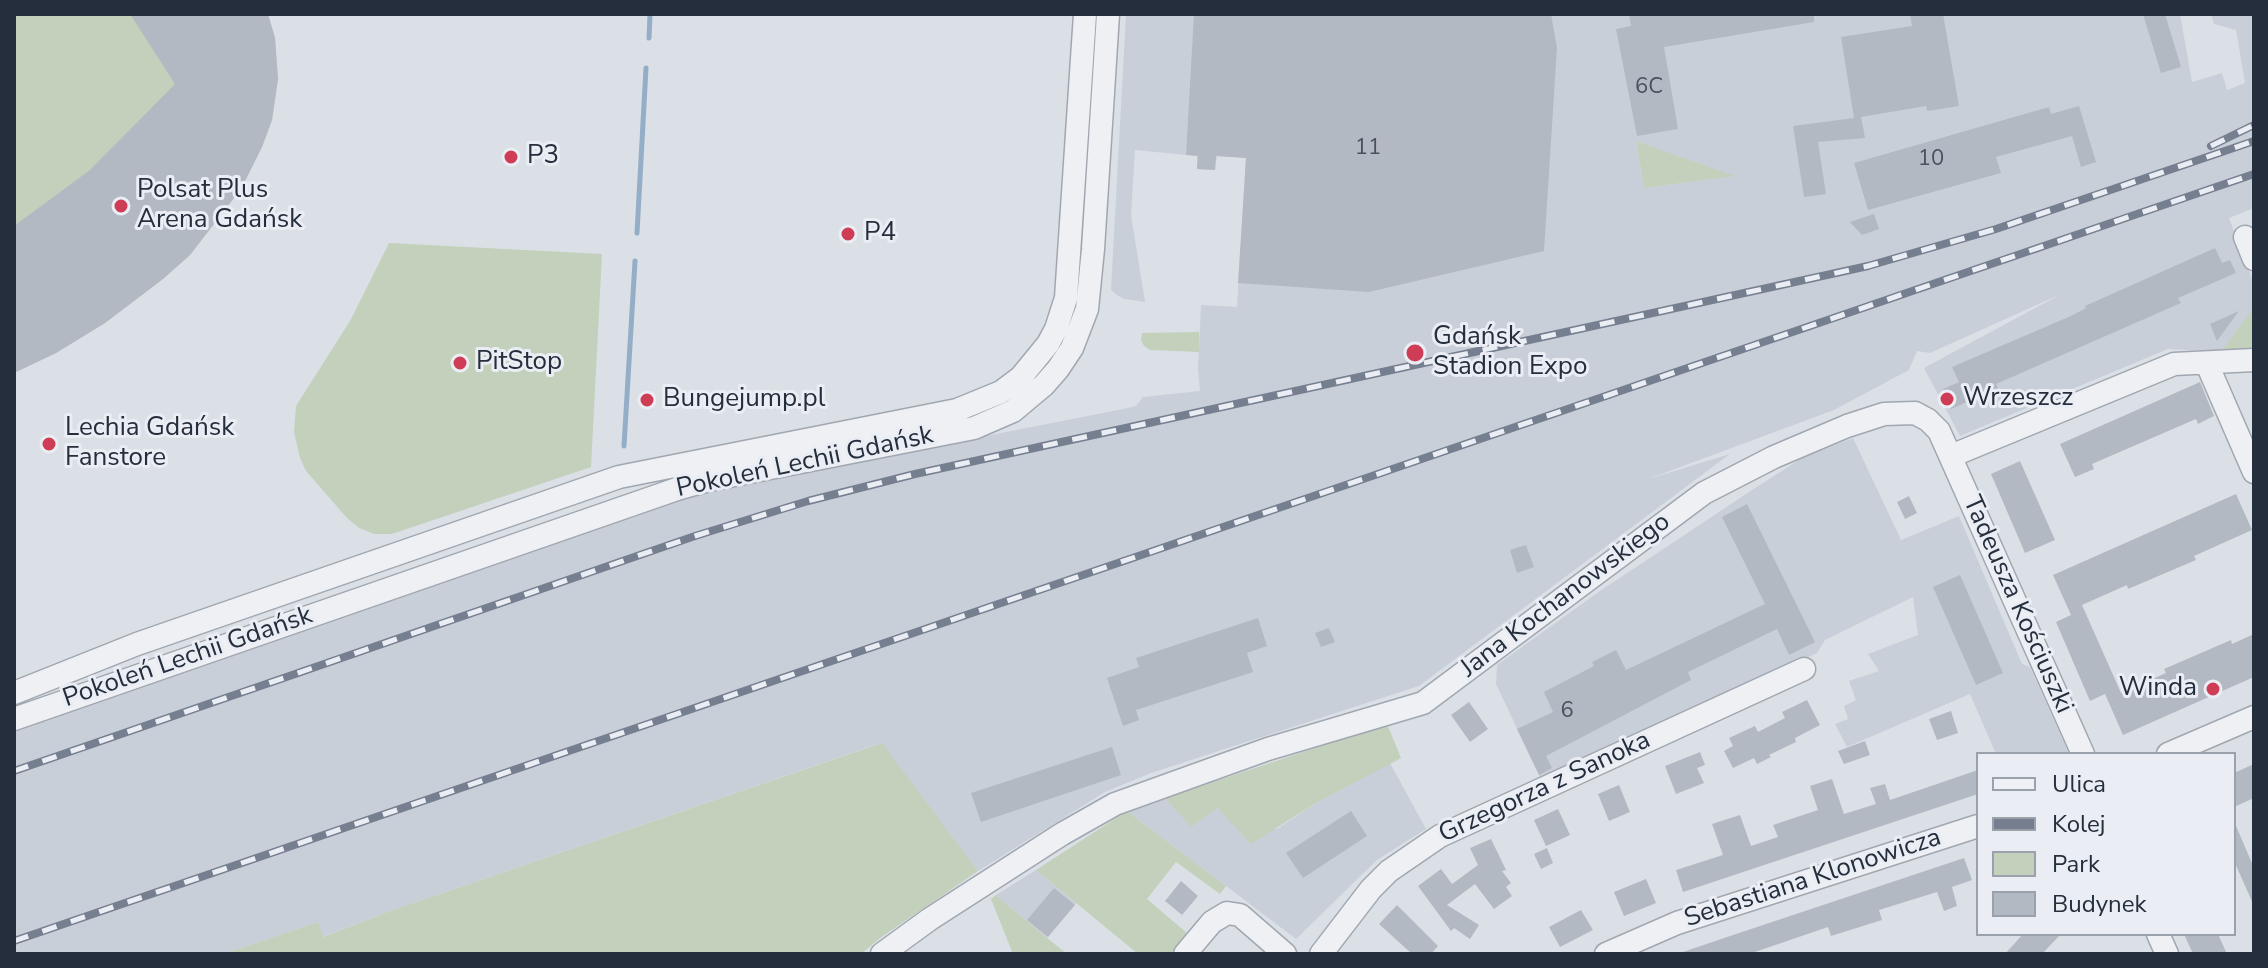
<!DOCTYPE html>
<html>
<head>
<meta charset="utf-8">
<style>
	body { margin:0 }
	#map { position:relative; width:2268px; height:968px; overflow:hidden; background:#dbe0e6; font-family:"Nunito Sans",sans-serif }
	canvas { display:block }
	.frame { position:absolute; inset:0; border:16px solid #252e3c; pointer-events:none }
	.legend { position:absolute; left:1976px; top:752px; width:260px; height:184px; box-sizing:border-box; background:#eaeef4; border:2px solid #9ba1aa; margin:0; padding:10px 14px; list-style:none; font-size:24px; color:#252e3c }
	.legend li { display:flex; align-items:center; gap:16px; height:40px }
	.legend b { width:40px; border:2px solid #9ba1aa }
</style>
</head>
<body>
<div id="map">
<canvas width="2268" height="968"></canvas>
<div class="frame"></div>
<ul class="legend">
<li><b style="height:10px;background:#eef0f4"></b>Ulica</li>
<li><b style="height:10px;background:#757f8f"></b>Kolej</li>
<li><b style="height:22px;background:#c2d0bc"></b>Park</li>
<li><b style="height:22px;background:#b3b9c3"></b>Budynek</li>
</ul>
</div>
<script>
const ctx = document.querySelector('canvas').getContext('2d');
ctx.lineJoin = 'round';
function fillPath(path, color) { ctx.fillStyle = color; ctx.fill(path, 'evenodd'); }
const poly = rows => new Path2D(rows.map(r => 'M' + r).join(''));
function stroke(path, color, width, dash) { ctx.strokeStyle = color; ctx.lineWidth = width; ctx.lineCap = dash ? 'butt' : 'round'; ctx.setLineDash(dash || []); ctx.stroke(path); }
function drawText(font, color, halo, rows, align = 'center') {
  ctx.font = font + ' "Nunito Sans",sans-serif'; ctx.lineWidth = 6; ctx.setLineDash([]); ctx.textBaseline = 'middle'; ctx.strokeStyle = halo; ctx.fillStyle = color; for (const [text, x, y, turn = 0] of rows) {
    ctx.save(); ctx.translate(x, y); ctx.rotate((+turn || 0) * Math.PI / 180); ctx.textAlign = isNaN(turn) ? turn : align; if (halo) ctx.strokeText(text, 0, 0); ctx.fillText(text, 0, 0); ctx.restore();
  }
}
const built = poly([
	[1126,14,2180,14,2192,82,2222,73,2227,90,2245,83,2236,30,2214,24,2211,14,2254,14,2254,208,2229,218,2254,284,2254,342,2224,352,2168,349,1960,436,1924,368,2061,294,1930,353,1917,351,1909,370,1834,410,1648,479,1730,454,1419,686,1151,773,1105,792,978,871,881,743,390,911,322,937,318,922,223,954,14,954,14,730,680,499,727,487,1123,409,1136,406,1143,397,1200,391,1198,369,1201,305,1237,307,1246,158,1217,156,1215,170,1197,169,1197,156,1135,150,1131,215,1145,302,1124,299,1117,295,1111,290],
	[1636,141,1733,176,1644,188],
	[1853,438,1901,540,1959,516,2022,664,2030,667,2069,754,1996,754,1970,694,1847,747,1835,724,1848,719,1844,706,1856,700,1849,681,1879,671,1868,654,1918,635,1913,597,1825,640,1817,653,1540,777,1496,684,1497,665,1597,593,1752,490,1802,458],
	[1390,763,1426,829,1377,860,1296,939,1127,811,1165,798,1191,826,1218,808,1277,829,1316,803],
	[1036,870,1076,903,1047,938,996,895]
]);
const green = poly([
	[14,14,268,14,275,38,278,79,272,120,262,147,241,189,190,255,163,279,105,323,56,353,14,373],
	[1636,141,1735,176,1644,188],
	[389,243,602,254,591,467,392,534,374,534,359,528,347,518,306,471,300,458,294,432,296,406,350,321],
	[2254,308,2254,353,2219,354],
	[1199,332,1199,352,1150,350,1144,346,1141,340,1142,333],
	[1387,724,1401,758,1316,803,1251,844,1218,808,1191,827,1165,798],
	[882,743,978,871,880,938,861,954,223,954,318,922,323,937,390,911],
	[1127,811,1226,886,1220,894,1176,862,1147,899,1187,933,1170,954,1138,954,1036,870],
	[996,895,1047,938,1067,954,1013,954,991,899]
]);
const stream = poly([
	[649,38,650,14],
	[637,233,646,68],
	[624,446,635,261]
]);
const building = poly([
	[130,14,268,14,275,38,278,79,272,120,262,147,241,189,190,255,163,279,105,323,56,353,14,373,14,226,90,170,175,84],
	[1194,14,1551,14,1557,48,1544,251,1369,292,1238,283,1246,158,1216,156,1215,170,1197,169,1198,156,1186,155],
	[1629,14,1814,14,1814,22,1664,47,1678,129,1637,136,1616,29,1631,26],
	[1910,14,1943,14,1959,106,1927,111,1926,106,1861,117,1865,138,1818,142,1826,194,1804,197,1793,126,1854,118,1841,37,1912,26],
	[2143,14,2165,14,2181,67,2161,73],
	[2079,106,2096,162,2081,167,2072,136,1996,157,2001,173,1868,210,1854,163,2049,107,2051,114],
	[1874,214,1879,229,1862,235,1850,222],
	[2215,248,2222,263,2230,260,2236,273,2178,298,2181,303,1996,384,1998,388,1951,409,1943,389,1959,382,1952,367,2071,316,2086,308,2085,306],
	[2239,311,2217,341,2210,324],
	[2200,382,2214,416,2198,424,2196,419,2092,464,2094,469,2075,477,2060,444],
	[2020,461,2055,540,2025,553,1991,474],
	[2236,494,2252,530,2194,556,2196,560,2128,589,2127,585,2082,605,2121,693,2166,673,2164,669,2231,640,2232,644,2254,634,2254,677,2123,735,2105,694,2090,701,2056,622,2071,615,2053,575],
	[1909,496,1917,513,1905,519,1897,502],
	[1747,504,1815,642,1789,655,1777,629,1688,672,1691,680,1546,756,1552,768,1539,775,1517,729,1553,712,1544,692,1594,666,1592,662,1616,650,1626,670,1765,604,1722,517],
	[1526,545,1534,567,1517,573,1510,550],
	[1960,575,2003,673,1976,685,1933,587],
	[1258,618,1267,646,1247,653,1253,672,1136,710,1139,720,1123,726,1107,678,1139,667,1136,658],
	[1329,628,1335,642,1321,647,1315,633],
	[1807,700,1820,725,1795,738,1796,742,1769,755,1771,757,1757,764,1754,758,1733,768,1724,751,1733,746,1729,738,1755,726,1758,732,1785,718,1782,712],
	[1469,702,1488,729,1470,742,1451,715],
	[1951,711,1958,733,1937,740,1929,719],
	[1865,741,1870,755,1844,764,1838,751],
	[1112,747,1121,775,981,822,971,793],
	[1700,752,1705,765,1697,768,1704,783,1676,794,1665,766],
	[2254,764,2254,798,2234,807,2234,773],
	[1978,770,1978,794,1683,892,1676,870,1723,855,1712,824,1740,815,1751,846,1778,837,1773,825,1818,810,1810,786,1832,779,1844,814,1876,804,1870,788,1885,784,1890,800],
	[1619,785,1630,812,1609,821,1598,794],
	[1558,809,1570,835,1546,846,1534,820],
	[1351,811,1367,836,1303,878,1286,853],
	[2234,821,2254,868,2254,906,2234,861],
	[1491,839,1506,870,1502,871,1511,883,1506,887,1512,896,1494,909,1475,884,1447,905,1479,925,1470,939,1454,928,1451,931,1418,886,1441,869,1452,884,1478,865,1470,848],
	[1547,848,1553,863,1541,869,1534,854],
	[1964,858,1972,880,1952,887,1957,906,1944,911,1937,892,1879,910,1882,920,1831,936,1828,927,1749,954,1684,954,1683,952,1736,934],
	[1646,879,1656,903,1624,916,1614,892],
	[1181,881,1198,896,1182,915,1165,901],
	[1054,888,1075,905,1048,937,1027,920],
	[1397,905,1438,946,1431,954,1412,954,1379,924],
	[1581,910,1593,930,1560,947,1549,927],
	[2023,934,2061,934,2042,954,2005,954],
	[2184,934,2218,934,2227,954,2193,954]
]);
const minor = poly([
	[2245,237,2254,259],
	[2207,364,2254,472],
	[1951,456,2174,364,2254,360],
	[14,693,137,644,619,477,957,410,1001,392,1021,377,1048,344,1056,329,1066,298,1085,14],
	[14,719,677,489,709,480,974,428,1013,411,1044,385,1058,369,1072,348,1087,309,1093,249,1108,14],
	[2168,754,2254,717],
	[2158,934,2167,954],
	[882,954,930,919,1062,834,1115,804,1268,749,1423,703,1704,493,1774,457,1847,426,1884,414,1915,413,1928,420,1939,431,2083,754],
	[1185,954,1212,922,1227,913,1240,915,1285,954],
	[1321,954,1371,889,1389,871,1440,836,1804,669],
	[1606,954,1677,923,1978,826]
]);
const rail = poly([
	[2211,146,2254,125],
	[14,771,695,536,808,501,915,474,1868,266,1996,229,2254,141],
	[14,941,2254,174]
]);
const markers = [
	[511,157,8,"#ce3d55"],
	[121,206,8,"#ce3d55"],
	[848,234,8,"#ce3d55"],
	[1415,353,10,"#ce3d55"],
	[460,363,8,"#ce3d55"],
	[1947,399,8,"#ce3d55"],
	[647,400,8,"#ce3d55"],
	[49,444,8,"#ce3d55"],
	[2213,689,8,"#ce3d55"]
];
const numberNames = [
	["6C",1649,88],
	["11",1368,149],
	["10",1931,160],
	["6",1567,712]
];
const poiNames = [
	["P3",527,157],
	["Polsat Plus",137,191],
	["Arena Gdańsk",137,221],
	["P4",864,234],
	["Gdańsk",1433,338],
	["Stadion Expo",1433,368],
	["PitStop",476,363],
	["Wrzeszcz",1963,399],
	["Bungejump.pl",663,400],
	["Lechia Gdańsk",65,429],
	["Fanstore",65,459],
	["Winda",2197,689,"right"]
];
const streetNames = [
	["Pokoleń Lechii Gdańsk",805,463,-12],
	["Jana Kochanowskiego",1566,596,-37],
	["Tadeusza Kościuszki",2017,605,66],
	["Pokoleń Lechii Gdańsk",188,658,-19],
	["Grzegorza z Sanoka",1545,788,-25],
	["Sebastiana Klonowicza",1813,879,-18]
];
fillPath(built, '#c9cfd8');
fillPath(green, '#c2d0bc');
stroke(stream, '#95aec7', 5);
fillPath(building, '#b3b9c3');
stroke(minor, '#a1a7b0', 25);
stroke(minor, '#eef0f4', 22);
stroke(rail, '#757f8f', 8);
stroke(rail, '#eaeef4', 5, [15]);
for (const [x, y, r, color] of markers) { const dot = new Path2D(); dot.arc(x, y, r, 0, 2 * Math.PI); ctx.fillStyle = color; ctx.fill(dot); stroke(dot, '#eaeef4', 3); }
drawText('22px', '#48515e', null, numberNames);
drawText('26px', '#252e3c', '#eaeef4', poiNames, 'left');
drawText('26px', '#252e3c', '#eaeef4', streetNames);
</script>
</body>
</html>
